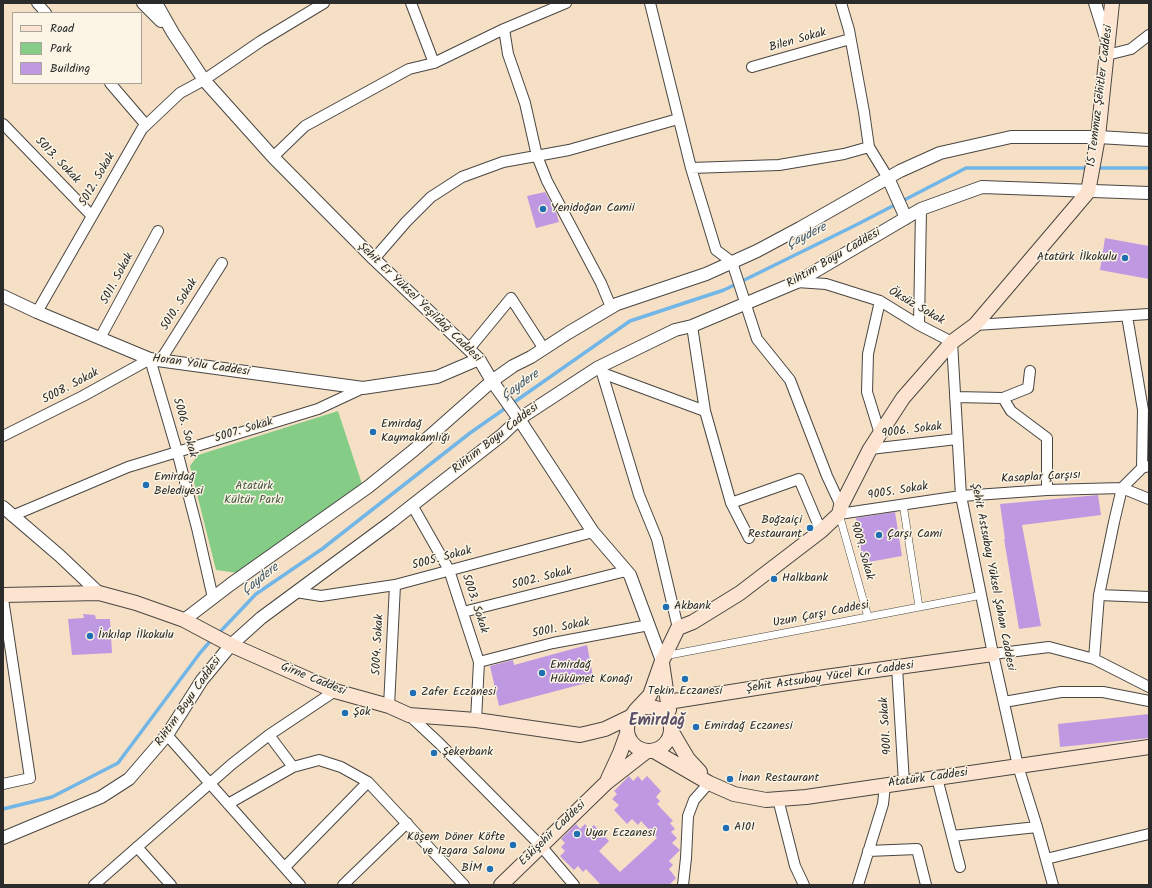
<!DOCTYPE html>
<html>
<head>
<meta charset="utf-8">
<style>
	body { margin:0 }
	#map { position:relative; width:1152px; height:888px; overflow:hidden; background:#f6e0c5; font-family:Kalam,sans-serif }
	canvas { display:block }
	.frame { position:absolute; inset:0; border:4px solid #2b2b2b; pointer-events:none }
	.legend { position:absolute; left:12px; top:12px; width:130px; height:72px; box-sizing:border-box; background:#fcf5e5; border:1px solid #a8a49b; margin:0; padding:5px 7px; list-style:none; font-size:12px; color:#2b2b2b }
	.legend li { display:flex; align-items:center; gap:8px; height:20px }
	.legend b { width:20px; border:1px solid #a8a49b }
</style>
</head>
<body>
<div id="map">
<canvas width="1152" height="888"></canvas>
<div class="frame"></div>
<ul class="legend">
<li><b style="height:5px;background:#fde4d1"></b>Road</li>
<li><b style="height:11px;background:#85cc87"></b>Park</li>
<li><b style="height:11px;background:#be99e1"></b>Building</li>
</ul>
</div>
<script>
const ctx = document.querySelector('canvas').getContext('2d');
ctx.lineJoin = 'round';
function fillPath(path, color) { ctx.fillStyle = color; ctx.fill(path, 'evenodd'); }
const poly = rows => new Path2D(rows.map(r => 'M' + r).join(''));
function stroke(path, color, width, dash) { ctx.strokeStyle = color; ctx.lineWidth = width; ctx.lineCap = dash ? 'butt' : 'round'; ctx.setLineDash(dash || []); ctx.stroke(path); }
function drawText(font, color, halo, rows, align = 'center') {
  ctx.font = font + ' Kalam,sans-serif'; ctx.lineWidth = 3; ctx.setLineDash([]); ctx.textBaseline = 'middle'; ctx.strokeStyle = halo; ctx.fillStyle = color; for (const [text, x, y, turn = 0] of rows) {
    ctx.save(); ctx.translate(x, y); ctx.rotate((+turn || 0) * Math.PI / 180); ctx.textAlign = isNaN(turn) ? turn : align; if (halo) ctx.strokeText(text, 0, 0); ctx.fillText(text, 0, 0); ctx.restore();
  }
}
const green = poly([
	[338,411,362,484,238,573,216,570,190,466,198,455]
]);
const stream = poly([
	[1096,168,1149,168],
	[217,635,256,594,322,549,470,433,630,321,724,290,856,225,966,168,1090,168],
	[3,809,52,797,118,763,200,653,212,639]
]);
const building = poly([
	[545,192,555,209,559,222,536,228,527,196],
	[1105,238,1149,246,1149,279,1100,270],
	[1098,495,1101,515,1022,525,1041,626,1019,629,1004,539,1005,539,1000,504],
	[895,512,902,556,863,563,856,518],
	[83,614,95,615,96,619,110,619,112,653,72,655,68,619,84,618],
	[587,645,594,681,499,706,490,666,513,660,514,665],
	[1149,714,1149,738,1060,747,1058,724],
	[629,776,633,781,638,776,642,781,647,776,661,791,656,797,660,801,657,804,673,821,670,823,675,829,671,832,677,838,672,843,680,850,669,861,673,865,669,869,676,878,669,885,601,885,586,869,583,872,578,866,574,870,560,856,565,851,561,847,565,843,561,839,576,824,580,829,585,824,589,829,594,825,609,841,599,851,620,872,657,838,641,821,638,825,632,819,627,824,614,810,619,805,612,799,617,794,614,791]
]);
const pedestrian = poly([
	[903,504,919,607],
	[839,514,868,617],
	[664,656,982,595]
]);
const minor = poly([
	[37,3,46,13],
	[411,3,434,63],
	[650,3,691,168,716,250,732,262,757,339,790,380,827,476,841,506],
	[841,3,849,30,864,112,869,147,888,178],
	[504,29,508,54,525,103,537,156,547,181,601,283,611,307],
	[1107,55,1131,49,1149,35],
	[752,67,850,39],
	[110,83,146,125],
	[3,124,92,216],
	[273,157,305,126,409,69,434,63,504,29,566,3],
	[691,168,779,165,844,154,869,147],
	[374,259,406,222,431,197,462,177,503,162,569,150,678,119],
	[797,282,826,284,880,301,919,325,952,342,961,496,993,654,1018,766,1037,827,1053,885],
	[37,312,142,129,180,93,204,80,261,41,324,3],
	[1127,316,1143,410,1142,468],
	[919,325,921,209],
	[975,325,1149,314],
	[692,326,705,411,731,503,749,538],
	[100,338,158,231],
	[469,349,511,298,544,349],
	[160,361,222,263],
	[597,368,602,373,639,495,657,539,678,628],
	[602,373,705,411],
	[955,397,1003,398,1011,411,1047,438,1047,490],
	[1003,398,1028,388,1030,371],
	[880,434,867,392,868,354,880,301],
	[3,436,83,396,150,359,177,451,197,528,213,598],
	[870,449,957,439],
	[731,503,799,479,821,531],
	[412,505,449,570,479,662,476,720],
	[839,514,961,496,1047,490,1122,488,1149,499],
	[12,516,128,467,318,409,363,388],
	[296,592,321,596,395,585,593,532],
	[1099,595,1149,597],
	[3,599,30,778,3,784],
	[463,612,626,571],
	[993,654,1049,647,1094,659,1149,687],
	[1094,659,1099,595,1114,522,1122,488,1142,468,1149,466],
	[479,662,553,643,649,625],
	[897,667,904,783],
	[1004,702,1061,692,1103,692,1149,701],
	[389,706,395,585],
	[409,715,439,743,541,846,574,885],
	[167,735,300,885],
	[269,735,293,767],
	[937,778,960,867],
	[778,799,795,866,804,885],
	[228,804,293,767,319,760,341,767,368,782,464,885],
	[952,836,1037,827],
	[137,847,171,885],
	[868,851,917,849,926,885],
	[1046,859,1149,834],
	[285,867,368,782],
	[94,885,232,764,269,735,335,691],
	[343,885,407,823],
	[683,885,686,858,688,816,694,800,709,783],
	[858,885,883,804,885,785]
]);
const tertiary = poly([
	[143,3,161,21],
	[156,3,173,33,204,80,273,157,374,259,479,359,492,381,519,419,593,532,630,575,662,661],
	[1095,3,1107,41],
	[888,178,906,218],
	[3,296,37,312,150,359,363,388,437,377,479,359],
	[3,507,60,556,99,593],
	[184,620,231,584,368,487,414,450,492,381,513,366,531,357,568,333,617,304,706,274,757,251,800,228,900,171,940,153,1011,137,1098,137,1149,140],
	[3,838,101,797,129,779,167,735,202,680,231,645,261,618,391,522,502,435,519,419,597,368,675,330,692,326,797,282,921,209,982,187,1149,193]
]);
const secondary = poly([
	[3,595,99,593,136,603,184,620,231,645,335,691,389,706,409,715,476,720,580,735,605,729,630,717],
	[662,663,669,710],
	[668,702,825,677,993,654],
	'627 729a22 22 0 1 1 44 0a22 22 0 1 1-44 0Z',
	[635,711,650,695,662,661,678,628,693,622,740,593,821,531,839,514,841,506,870,449,903,398,952,342,975,325,1088,192,1098,137,1112,3],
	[672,732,688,759,700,772],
	[654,751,709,783,734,794,766,800,806,797,1149,747],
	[608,779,620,753,627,734],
	[501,885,606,783,647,751]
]);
const markers = [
	[543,209,4,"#1f6fb2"],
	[1125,258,4,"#1f6fb2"],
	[373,432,4,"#1f6fb2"],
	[146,485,4,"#1f6fb2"],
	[810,528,4,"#1f6fb2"],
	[879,535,4,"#1f6fb2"],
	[774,579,4,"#1f6fb2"],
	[666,607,4,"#1f6fb2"],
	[90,636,4,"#1f6fb2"],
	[542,673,4,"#1f6fb2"],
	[685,679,4,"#1f6fb2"],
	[413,693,4,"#1f6fb2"],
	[345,713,4,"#1f6fb2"],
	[696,727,4,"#1f6fb2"],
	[434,753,4,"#1f6fb2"],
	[730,779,4,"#1f6fb2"],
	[726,828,4,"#1f6fb2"],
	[577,834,4,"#1f6fb2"],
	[513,845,4,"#1f6fb2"],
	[490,869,4,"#1f6fb2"]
];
const streetNames = [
	["Bilen Sokak",798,41,-16],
	["15 Temmuz Şehitler Caddesi",1101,96,-83],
	["5013. Sokak",57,161,46],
	["5012. Sokak",98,180,-60],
	["Rıhtım Boyu Caddesi",834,259,-30],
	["5011. Sokak",118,279,-62],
	["Şehit Er Yüksel Yeşildağ Caddesi",419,303,44],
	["5010. Sokak",180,305,-58],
	["Öksüz Sokak",916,307,30],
	["Horan Yolu Caddesi",201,366,8],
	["5008. Sokak",71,387,-28],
	["5006. Sokak",184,428,74],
	["5007. Sokak",244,431,-17],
	["9006. Sokak",912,431,-7],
	["Rıhtım Boyu Caddesi",496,439,-38],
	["Kasaplar Çarşısı",1041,478,-3],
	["9005. Sokak",898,492,-9],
	["9009. Sokak",861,551,74],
	["5005. Sokak",442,559,-15],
	["Şehit Astsubay Yüksel Şahan Caddesi",992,577,79],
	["5002. Sokak",542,579,-14],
	["5003. Sokak",474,604,72],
	["Uzun Çarşı Caddesi",821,615,-11],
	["5001. Sokak",561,629,-12],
	["5004. Sokak",379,645,-87],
	["Şehit Astsubay Yücel Kır Caddesi",830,678,-8],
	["Girne Caddesi",313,680,22],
	["Rıhtım Boyu Caddesi",189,702,-55],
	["9001. Sokak",887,726,-94],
	["Atatürk Caddesi",928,779,-8],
	["Eskişehir Caddesi",553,834,-44]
];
const poiNames = [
	["Yenidoğan Camii",551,209],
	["Atatürk İlkokulu",1117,258,"right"],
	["Emirdağ",381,425],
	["Kaymakamlığı",381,439],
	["Emirdağ",154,478],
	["Belediyesi",154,492],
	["Boğzaiçi",802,521,"right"],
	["Restaurant",802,535,"right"],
	["Çarşı Cami",887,535],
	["Halkbank",782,579],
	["Akbank",674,607],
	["İnkılap İlkokulu",98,636],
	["Emirdağ",550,666],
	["Hükümet Konağı",550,680],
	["Tekin Eczanesi",685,692,"center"],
	["Zafer Eczanesi",421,693],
	["Şok",353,713],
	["Emirdağ Eczanesi",704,727],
	["Şekerbank",442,753],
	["İnan Restaurant",738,779],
	["A101",734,828],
	["Uyar Eczanesi",585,834],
	["Köşem Döner Köfte",505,838,"right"],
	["ve Izgara Salonu",505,852,"right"],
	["BİM",482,869,"right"]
];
const parkNames = [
	["Atatürk",254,487],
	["Kültür Parkı",254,501]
];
const waterNames = [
	["Çaydere",807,237,-27],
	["Çaydere",521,386,-35],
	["Çaydere",261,580,-38]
];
const districtNames = [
	["Emirdağ",657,722]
];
fillPath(green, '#85cc87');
stroke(stream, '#72b5e7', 3.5);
fillPath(building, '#be99e1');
stroke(pedestrian, '#494642', 8);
stroke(minor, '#494642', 12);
stroke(tertiary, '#494642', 14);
stroke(secondary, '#494642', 16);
stroke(pedestrian, '#fff', 7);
stroke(minor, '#fff', 10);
stroke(tertiary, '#fff', 12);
stroke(secondary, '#fde4d1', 14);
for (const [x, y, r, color] of markers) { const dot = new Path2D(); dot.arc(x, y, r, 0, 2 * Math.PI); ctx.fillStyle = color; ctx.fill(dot); stroke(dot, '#fcf5e5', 1.5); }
drawText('12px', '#2b2b2b', '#fcf5e5', streetNames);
drawText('12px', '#2b2b2b', '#fcf5e5', poiNames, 'left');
drawText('12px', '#465b47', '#fcf5e5', parkNames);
drawText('italic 13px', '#445b6d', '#fcf5e5', waterNames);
drawText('bold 16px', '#5e526b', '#fcf5e5', districtNames);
</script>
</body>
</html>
